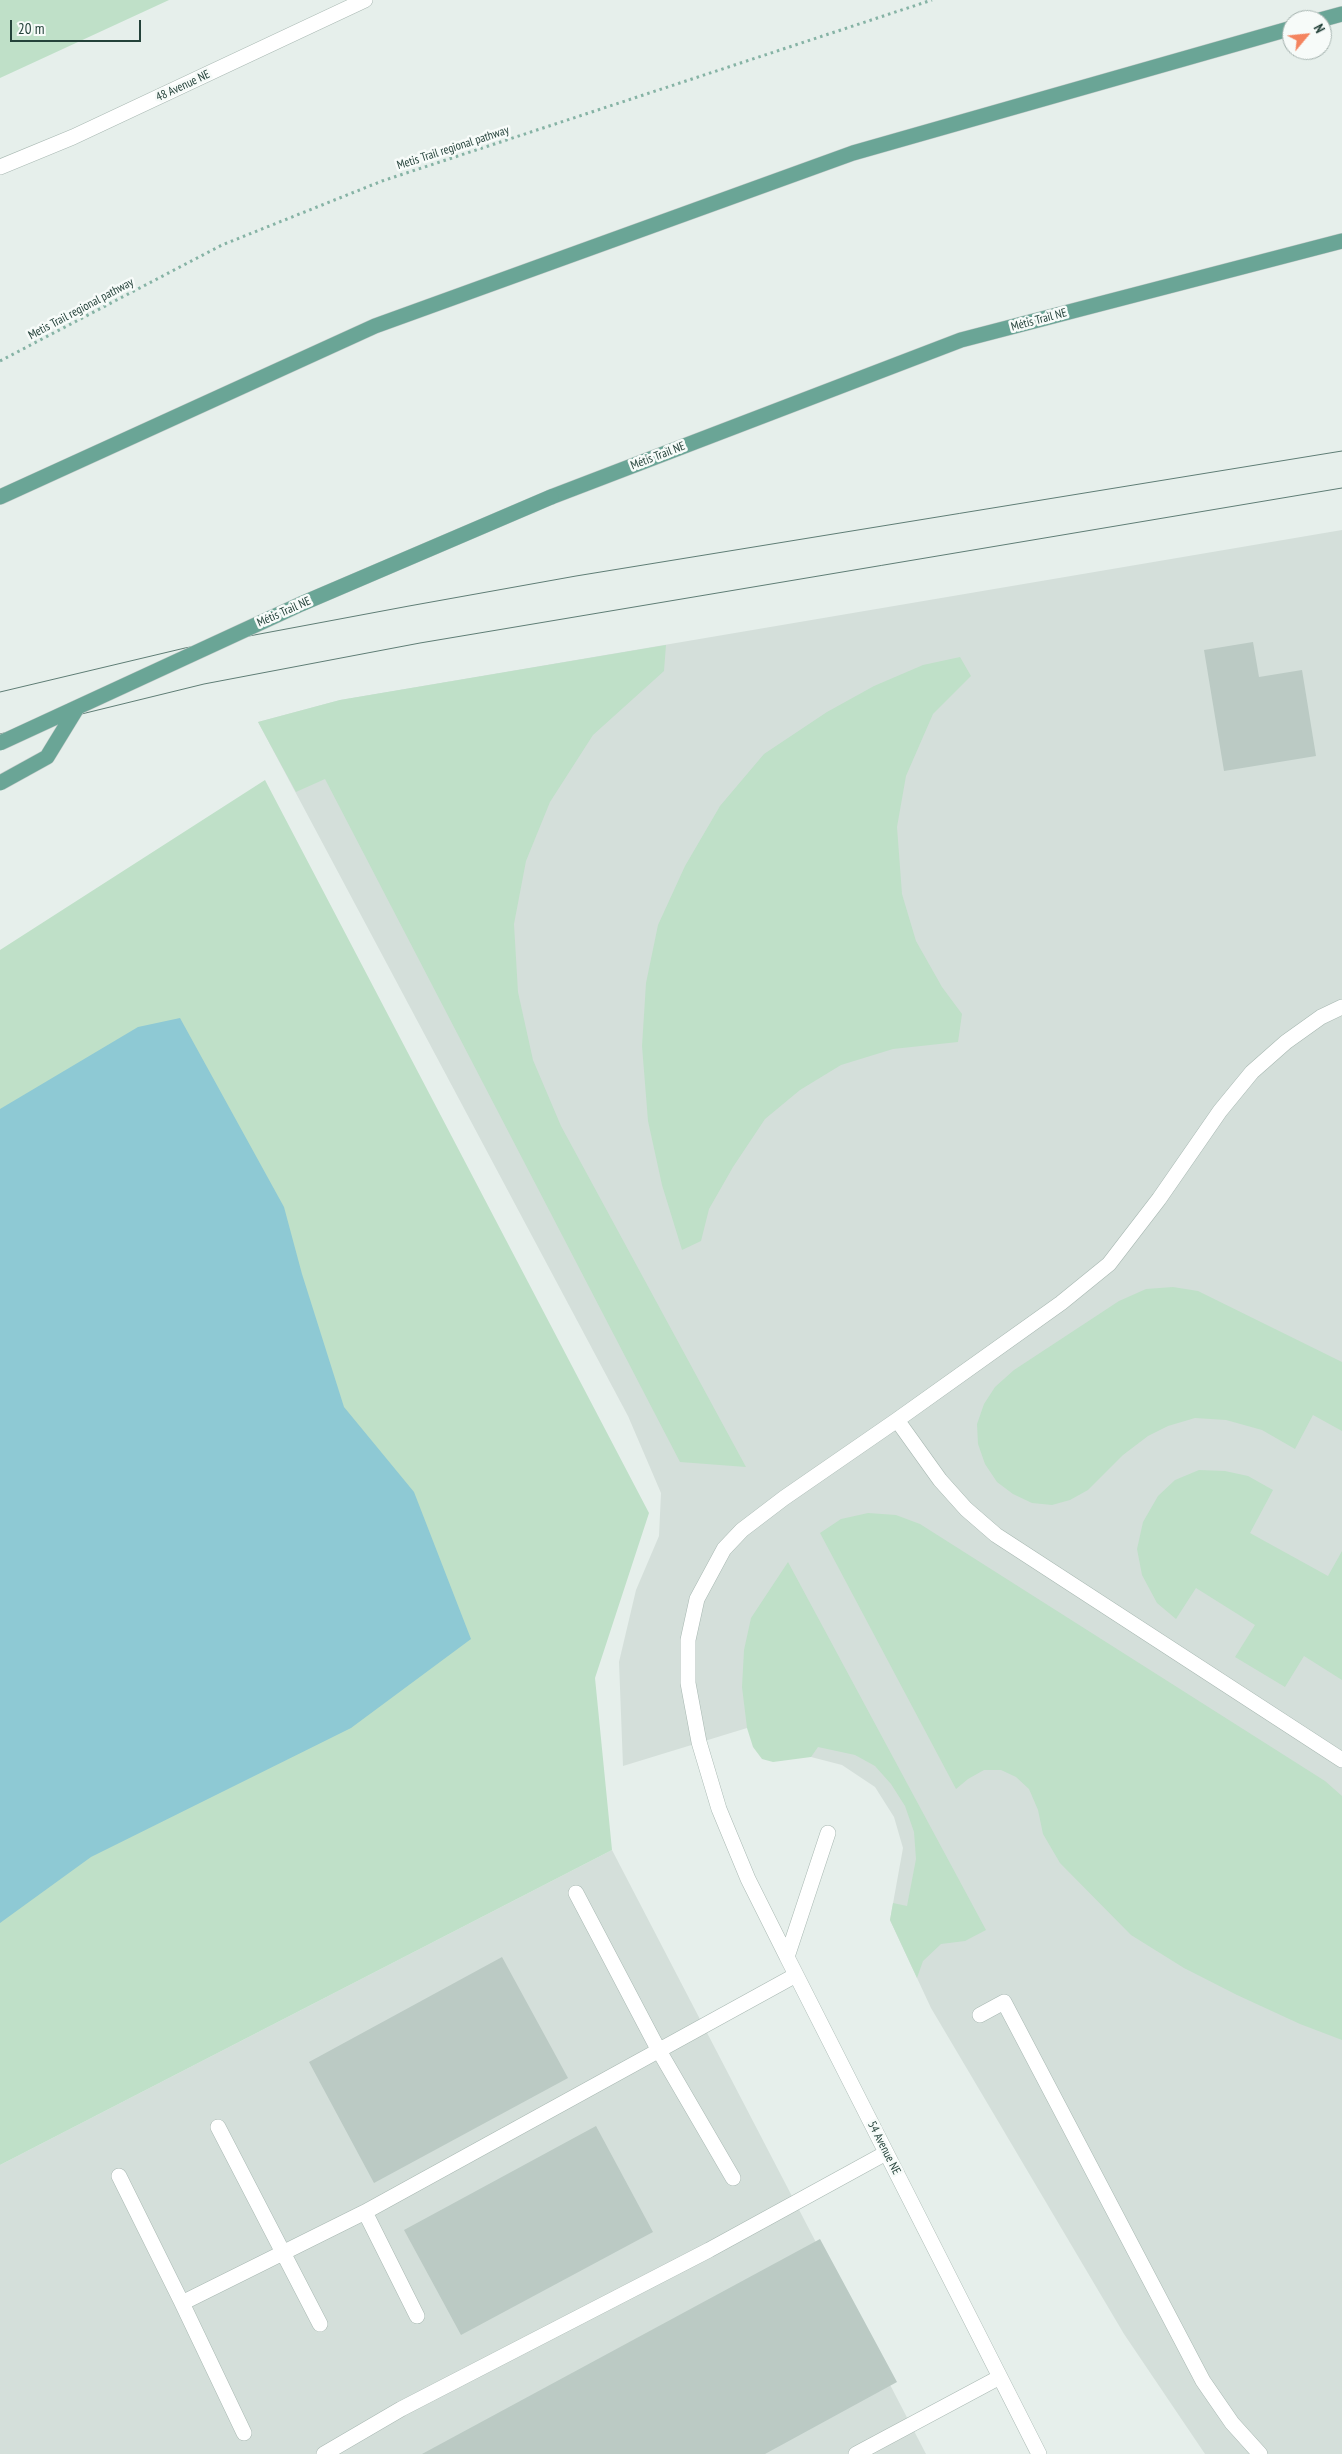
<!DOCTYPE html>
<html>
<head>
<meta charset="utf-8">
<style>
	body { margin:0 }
	#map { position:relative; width:1342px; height:2454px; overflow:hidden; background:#e6efeb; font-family:"PT Sans Narrow",sans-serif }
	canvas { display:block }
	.north { position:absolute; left:1282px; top:10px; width:50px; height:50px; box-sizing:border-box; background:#f7fbf9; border:1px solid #a3b1ad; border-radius:50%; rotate:62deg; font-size:14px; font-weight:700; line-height:20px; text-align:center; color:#24423a }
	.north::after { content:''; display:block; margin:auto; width:18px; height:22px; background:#f4845f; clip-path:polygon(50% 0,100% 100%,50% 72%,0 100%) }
	.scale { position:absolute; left:10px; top:20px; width:131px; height:22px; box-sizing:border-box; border:2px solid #24423a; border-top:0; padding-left:6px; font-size:15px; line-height:18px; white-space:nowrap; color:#24423a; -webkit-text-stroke:4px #f7fbf9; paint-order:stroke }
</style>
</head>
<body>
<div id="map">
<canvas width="1342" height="2454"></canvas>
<div class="north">N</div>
<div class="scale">20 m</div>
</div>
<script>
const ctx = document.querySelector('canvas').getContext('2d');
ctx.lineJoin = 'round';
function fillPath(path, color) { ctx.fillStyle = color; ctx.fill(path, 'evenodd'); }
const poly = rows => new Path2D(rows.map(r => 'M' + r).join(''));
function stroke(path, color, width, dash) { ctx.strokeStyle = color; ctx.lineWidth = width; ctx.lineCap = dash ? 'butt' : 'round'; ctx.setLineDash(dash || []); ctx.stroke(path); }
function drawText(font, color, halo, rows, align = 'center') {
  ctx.font = font + ' "PT Sans Narrow",sans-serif'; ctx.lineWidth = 5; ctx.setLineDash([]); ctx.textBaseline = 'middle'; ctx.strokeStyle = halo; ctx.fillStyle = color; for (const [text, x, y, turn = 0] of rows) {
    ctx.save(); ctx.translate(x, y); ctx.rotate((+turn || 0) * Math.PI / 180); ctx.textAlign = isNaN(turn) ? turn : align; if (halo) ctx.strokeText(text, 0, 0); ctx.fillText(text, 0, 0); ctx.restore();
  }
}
const built = poly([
	[1342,530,1342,2454,1205,2454,1124,2334,931,2008,890,1920,903,1848,894,1817,875,1787,842,1765,811,1757,747,1728,623,1766,619,1662,636,1590,659,1536,661,1493,628,1416,258,722,340,700],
	[612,1850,926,2454,0,2454,0,2165]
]);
const green = poly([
	[0,0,169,0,0,78],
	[666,645,664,671,593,735,550,802,526,861,514,924,518,992,533,1060,561,1126,746,1467,680,1462,325,779,296,792,258,722,340,700],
	[960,657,971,676,933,714,906,776,897,827,902,894,916,941,942,987,962,1014,958,1042,893,1049,841,1065,800,1090,765,1119,733,1167,709,1209,701,1241,682,1250,662,1185,648,1121,642,1046,646,983,658,925,685,866,720,806,764,754,827,712,874,686,923,665],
	[265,780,649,1513,595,1678,612,1850,0,2165,0,950],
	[1173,1287,1198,1291,1342,1362,1342,1431,1313,1415,1295,1449,1262,1430,1226,1420,1195,1418,1168,1426,1148,1436,1123,1455,1088,1490,1070,1500,1052,1505,1032,1503,1013,1494,997,1482,985,1464,978,1444,977,1424,984,1404,995,1387,1014,1370,1119,1301,1146,1289],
	[1199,1470,1225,1471,1248,1476,1273,1490,1250,1533,1328,1576,1342,1551,1342,1680,1304,1656,1285,1687,1235,1657,1255,1625,1196,1588,1176,1619,1157,1603,1142,1575,1137,1549,1143,1522,1158,1496,1175,1480],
	[868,1513,896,1515,920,1524,1325,1781,1342,1796,1342,2040,1300,2024,1237,1995,1184,1968,1131,1935,1060,1863,1043,1834,1038,1810,1029,1789,1016,1777,1001,1770,984,1770,968,1779,956,1789,820,1533,841,1519],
	[788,1562,986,1930,965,1941,941,1944,923,1961,917,1978,890,1920,893,1903,907,1906,916,1859,914,1832,905,1806,891,1784,875,1766,855,1755,818,1747,811,1757,773,1762,762,1759,753,1747,747,1728,742,1687,744,1650,751,1618]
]);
const water = poly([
	[180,1018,284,1207,302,1274,344,1407,414,1492,471,1639,351,1728,91,1857,0,1923,0,1109,138,1027]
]);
const building = poly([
	[1253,642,1259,677,1302,670,1316,756,1224,771,1204,650],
	[502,1957,568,2078,374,2183,309,2062],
	[596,2126,653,2232,461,2335,404,2230],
	[820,2239,897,2382,765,2454,422,2454]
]);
const path = poly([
	[0,361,222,245,382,181,932,0]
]);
const minor = poly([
	[0,167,73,137,365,0],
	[897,1420,940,1480,966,1509,996,1535,1342,1760],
	[828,1833,787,1957,1039,2454],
	[576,1893,658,2049,733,2178],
	[787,1957,748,1879,719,1809,699,1742,688,1683,688,1640,697,1599,724,1549,742,1530,784,1498,897,1420,1061,1303,1109,1264,1159,1199,1220,1111,1252,1072,1286,1042,1321,1017,1342,1007],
	[980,2015,1004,2002,1203,2381,1232,2423,1260,2454],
	[218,2127,320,2324],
	[119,2176,182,2303,365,2212,796,1975],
	[365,2212,417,2316],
	[182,2303,244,2433],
	[324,2454,401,2409,709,2250,886,2153],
	[856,2454,1000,2377]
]);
const major = poly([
	[1320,20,1342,14],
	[0,497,375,326,853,153,1292,28],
	[551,497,961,340,1342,241]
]);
const tram = poly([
	[0,692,185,648,409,606,576,576,1342,451],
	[0,734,204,684,420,643,1342,488]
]);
const majorBridge = poly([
	[0,743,301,604,551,497],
	[0,783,47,757,77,708]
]);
const streetNames = [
	["48 Avenue NE",183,86,-25],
	["Metis Trail regional pathway",453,148,-18],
	["Metis Trail regional pathway",81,309,-28],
	["Métis Trail NE",1039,320,-15],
	["Métis Trail NE",658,456,-21],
	["Métis Trail NE",284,612,-24],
	["54 Avenue NE",884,2148,63]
];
fillPath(built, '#d4dfda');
fillPath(green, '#bfe0c8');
fillPath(water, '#8ec9d4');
fillPath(building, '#bbcac4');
stroke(minor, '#a8b8b2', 16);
stroke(major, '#c2cac8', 16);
stroke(path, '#86b3a5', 3, [2.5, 4]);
stroke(minor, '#fff', 15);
stroke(major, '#6aa596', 15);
stroke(tram, '#5f7d75', 1);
stroke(majorBridge, '#c2cac8', 16, []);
stroke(majorBridge, '#6aa596', 15);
drawText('12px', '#24423a', '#f7fbf9', streetNames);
</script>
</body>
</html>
